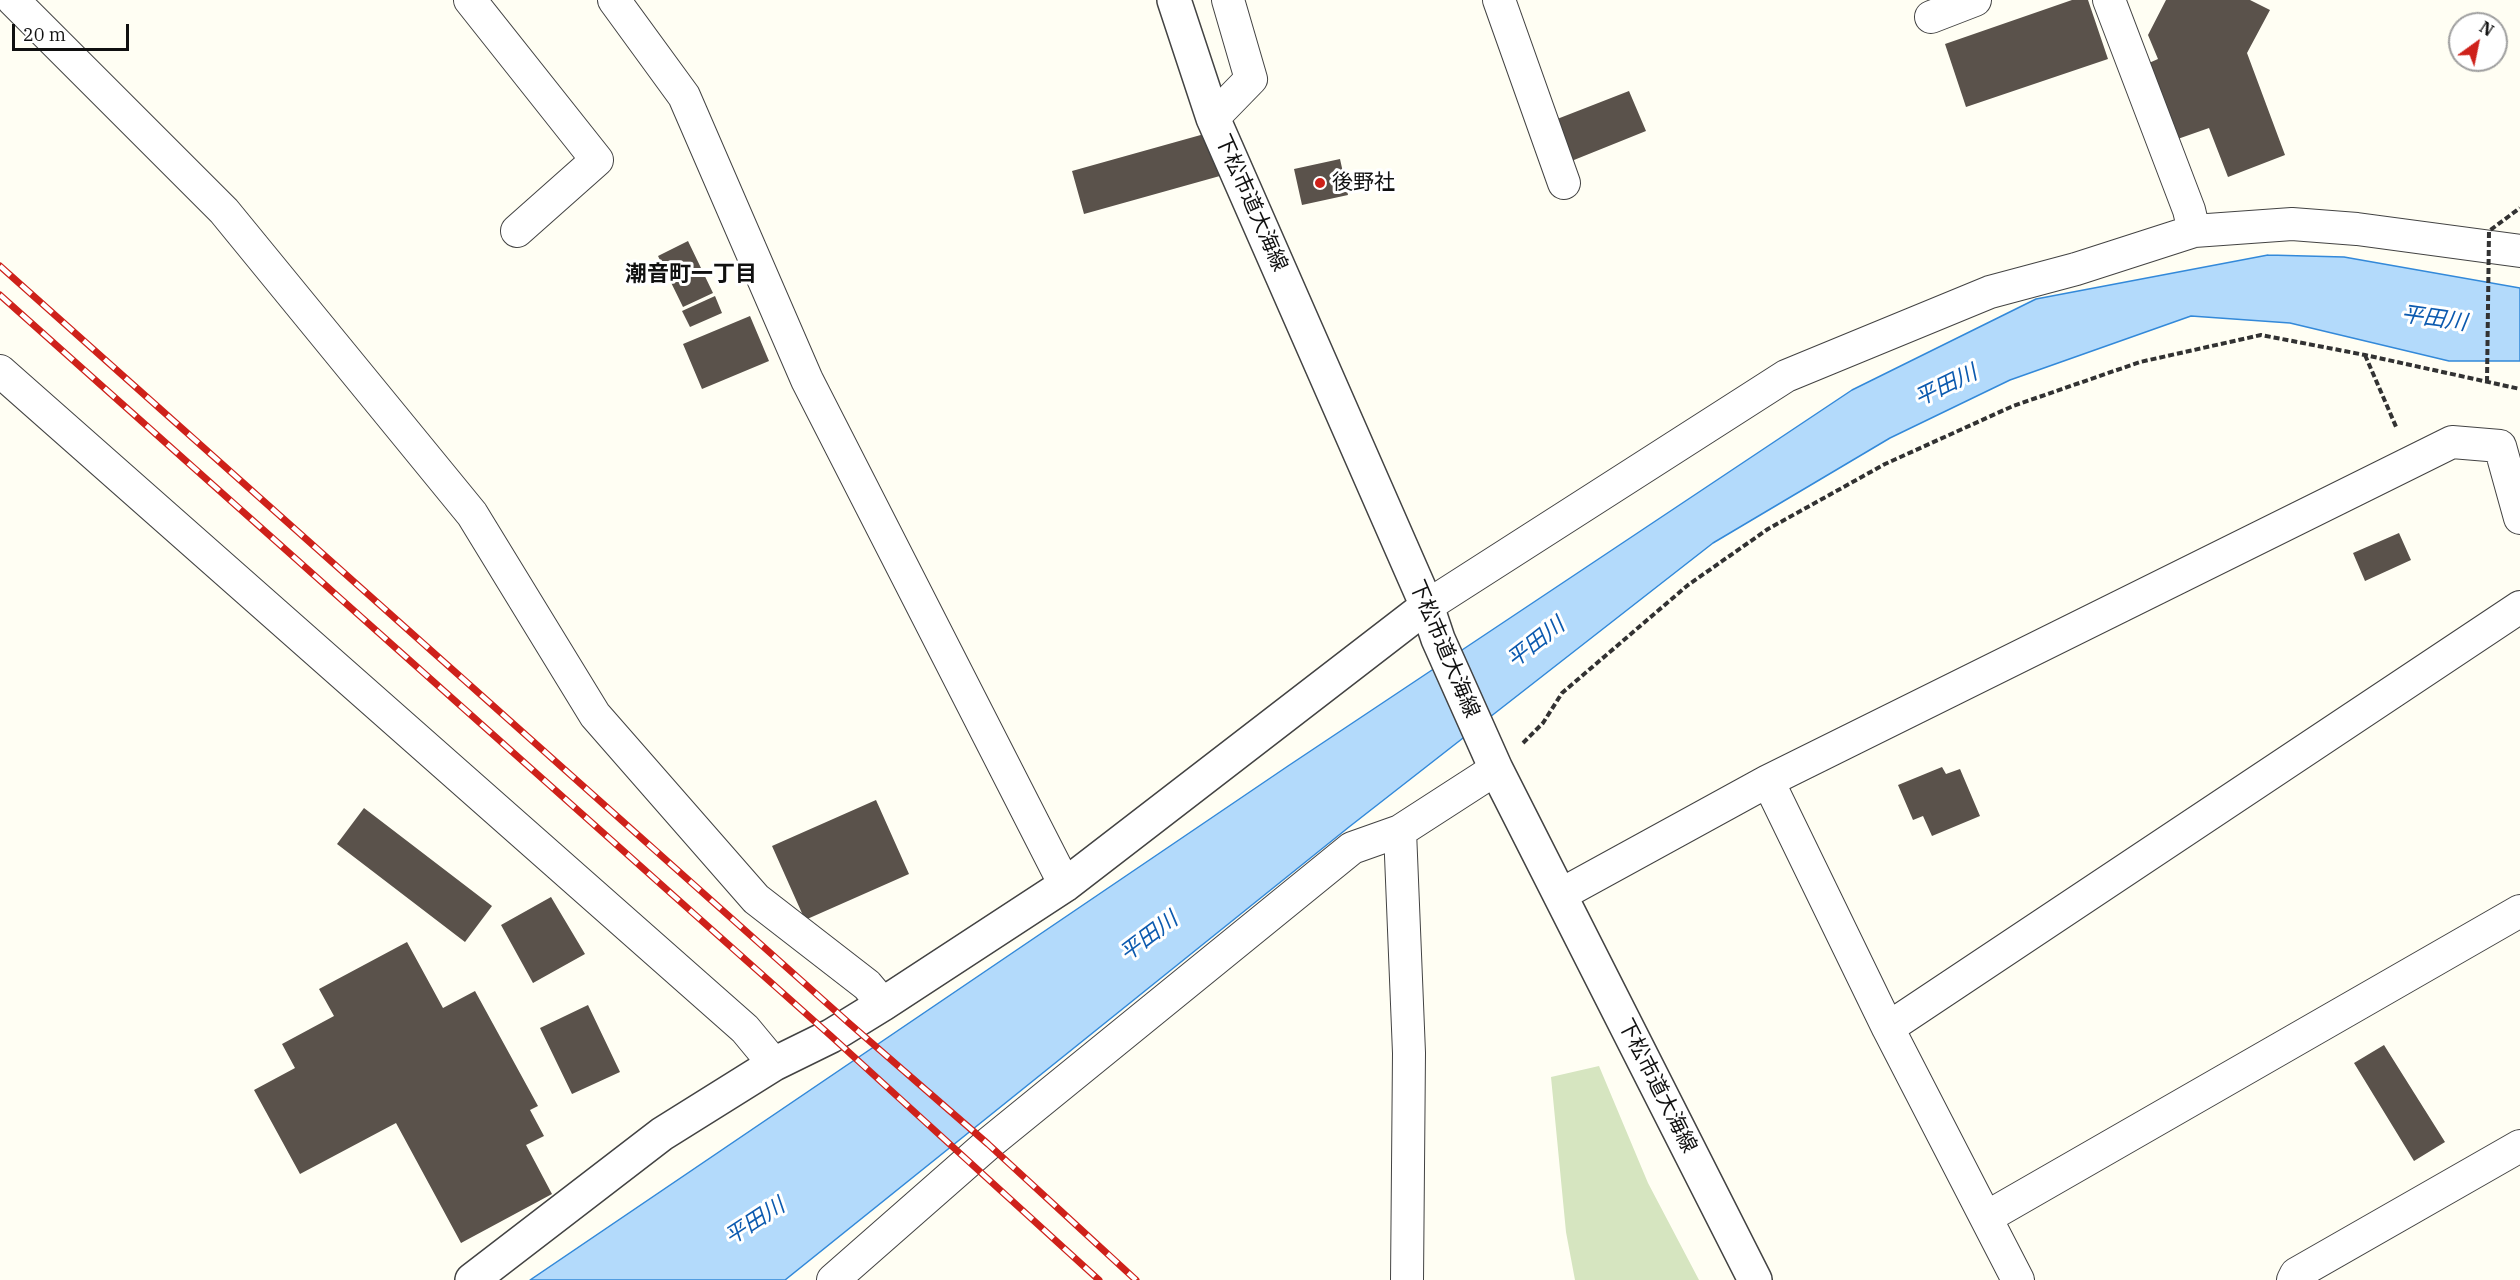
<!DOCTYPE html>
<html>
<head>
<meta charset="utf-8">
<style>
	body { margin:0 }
	#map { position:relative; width:2520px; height:1280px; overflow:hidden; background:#fffef3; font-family:"IBM Plex Serif",serif }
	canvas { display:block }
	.north { position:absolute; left:2448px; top:12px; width:60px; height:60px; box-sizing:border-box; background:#fff; border:2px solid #9f9f9f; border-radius:50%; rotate:33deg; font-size:16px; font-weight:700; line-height:24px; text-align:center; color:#101010 }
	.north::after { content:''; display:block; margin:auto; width:21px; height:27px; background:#ce211a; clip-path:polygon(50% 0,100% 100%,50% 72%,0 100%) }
	.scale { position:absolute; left:12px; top:24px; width:117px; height:27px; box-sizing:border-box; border:3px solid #101010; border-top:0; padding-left:8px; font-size:18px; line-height:21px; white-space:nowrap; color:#101010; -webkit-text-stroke:4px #fff; paint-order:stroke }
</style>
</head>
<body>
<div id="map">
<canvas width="2520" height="1280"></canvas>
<div class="north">N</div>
<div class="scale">20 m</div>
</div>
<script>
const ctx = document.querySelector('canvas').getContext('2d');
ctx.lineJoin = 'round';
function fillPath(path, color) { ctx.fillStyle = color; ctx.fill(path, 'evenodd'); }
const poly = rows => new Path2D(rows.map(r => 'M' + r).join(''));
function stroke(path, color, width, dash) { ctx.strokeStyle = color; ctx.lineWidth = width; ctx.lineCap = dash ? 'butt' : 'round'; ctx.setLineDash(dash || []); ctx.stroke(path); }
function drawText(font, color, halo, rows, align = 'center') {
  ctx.font = font + ' "IBM Plex Serif","Noto Sans JP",serif'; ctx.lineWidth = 6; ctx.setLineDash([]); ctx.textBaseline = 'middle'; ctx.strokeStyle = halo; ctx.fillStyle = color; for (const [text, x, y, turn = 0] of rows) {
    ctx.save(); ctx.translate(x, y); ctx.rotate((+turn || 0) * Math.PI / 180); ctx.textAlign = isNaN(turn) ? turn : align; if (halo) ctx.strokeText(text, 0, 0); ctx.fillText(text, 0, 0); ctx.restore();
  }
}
const cemetery = poly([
	[1599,1066,1648,1183,1699,1280,1575,1280,1566,1232,1551,1077]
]);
const water = poly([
	[2268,255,2344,257,2520,288,2520,361,2449,361,2290,323,2191,316,2010,380,1890,438,1713,543,1349,827,785,1280,530,1280,1288,766,1852,390,2036,299,2268,255]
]);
const building = poly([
	[2072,0,2088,0,2108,59,1966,107,1945,44],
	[2166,0,2250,0,2270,10,2247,53,2285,155,2228,177,2209,128,2172,141,2142,66,2158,59,2148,35],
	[1629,91,1646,131,1569,162,1552,121],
	[1215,131,1227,174,1084,214,1072,171],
	[1340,159,1348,195,1302,205,1294,169],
	[688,241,713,293,683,307,658,256],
	[715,296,722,313,690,327,682,311],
	[750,316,769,361,702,389,683,344],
	[2399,533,2411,560,2365,581,2353,553],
	[1942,767,1946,774,1960,769,1980,816,1932,836,1923,816,1913,820,1898,785],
	[876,800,909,874,805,920,772,846],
	[364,808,492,906,465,942,337,844],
	[551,897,585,954,533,983,501,925],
	[407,942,443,1008,475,991,538,1106,530,1110,544,1136,526,1145,552,1194,461,1243,396,1123,300,1174,254,1090,295,1068,282,1044,334,1016,319,989],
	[588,1005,620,1072,572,1094,540,1028],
	[2384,1045,2445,1142,2414,1161,2354,1063]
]);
const path = poly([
	[2365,355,2397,429],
	[1523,743,1543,723,1562,693,1688,585,1768,529,1885,464,2013,406,2140,362,2261,335,2365,355,2520,389]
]);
const minor = poly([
	[13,0,224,211,472,514,595,715,756,899,867,985,883,1004],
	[470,0,597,160,517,231],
	[614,0,684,96,807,380,1065,885],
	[1499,0,1564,183],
	[2109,0,2189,210,2194,231],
	[1931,17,1975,0],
	[1213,118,1251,79,1228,0],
	[0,371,745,1029,774,1064],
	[1427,606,1786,376,1990,292,2076,269,2194,231,2292,224,2357,229,2520,251],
	[1400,831,1409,1053,1407,1280],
	[1560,895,1768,781],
	[1888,1028,2520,607],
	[1987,1217,2520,911],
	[833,1280,988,1144,1352,848,1400,831,1496,769],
	[2018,1280,1888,1028,1768,781,2452,442,2500,446,2520,518],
	[2293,1280,2296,1274,2520,1146]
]);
const tertiary = poly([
	[1174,0,1213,118,1427,606,1438,639,1496,769,1755,1280],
	[472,1280,662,1134,774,1064,831,1036,883,1004,1065,885,1427,606]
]);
const rail = poly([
	[0,266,850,1024,988,1144,1136,1280],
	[0,295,831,1036,1099,1280]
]);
const pathBridge = poly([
	[2487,382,2489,231,2520,208]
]);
const markers = [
	[1320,183,6,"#ce211a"]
];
const poiNames = [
	["後野社",1332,183]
];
const streetNames = [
	["下松市道大海線",1251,203,66],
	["下松市道大海線",1444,649,67],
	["下松市道大海線",1657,1086,63]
];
const neighbourhoodNames = [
	["潮音町一丁目",691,275]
];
const waterNames = [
	["平田川",2434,319,8],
	["平田川",1946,386,-26],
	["平田川",1536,643,-38],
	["平田川",1149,937,-37],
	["平田川",755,1222,-33]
];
fillPath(cemetery, '#d6e5c0');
fillPath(water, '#b3dafb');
stroke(water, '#3389d9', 1.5);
fillPath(building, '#5a524b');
stroke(minor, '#434343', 34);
stroke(tertiary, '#434343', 36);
stroke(path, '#323232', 4, [6, 3]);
stroke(minor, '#fff', 32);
stroke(tertiary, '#fff', 33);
stroke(rail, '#ce211a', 7);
stroke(rail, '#fff', 4.5, [14]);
stroke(pathBridge, '#323232', 4, [6, 3]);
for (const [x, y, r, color] of markers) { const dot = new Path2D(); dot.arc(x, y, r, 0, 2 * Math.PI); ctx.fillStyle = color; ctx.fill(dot); stroke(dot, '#fff', 2); }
drawText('21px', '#101010', '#fff', poiNames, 'left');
drawText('21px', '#101010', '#fff', streetNames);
drawText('bold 22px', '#101010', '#fff', neighbourhoodNames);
drawText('italic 22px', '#0c5aaf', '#fff', waterNames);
</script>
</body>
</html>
